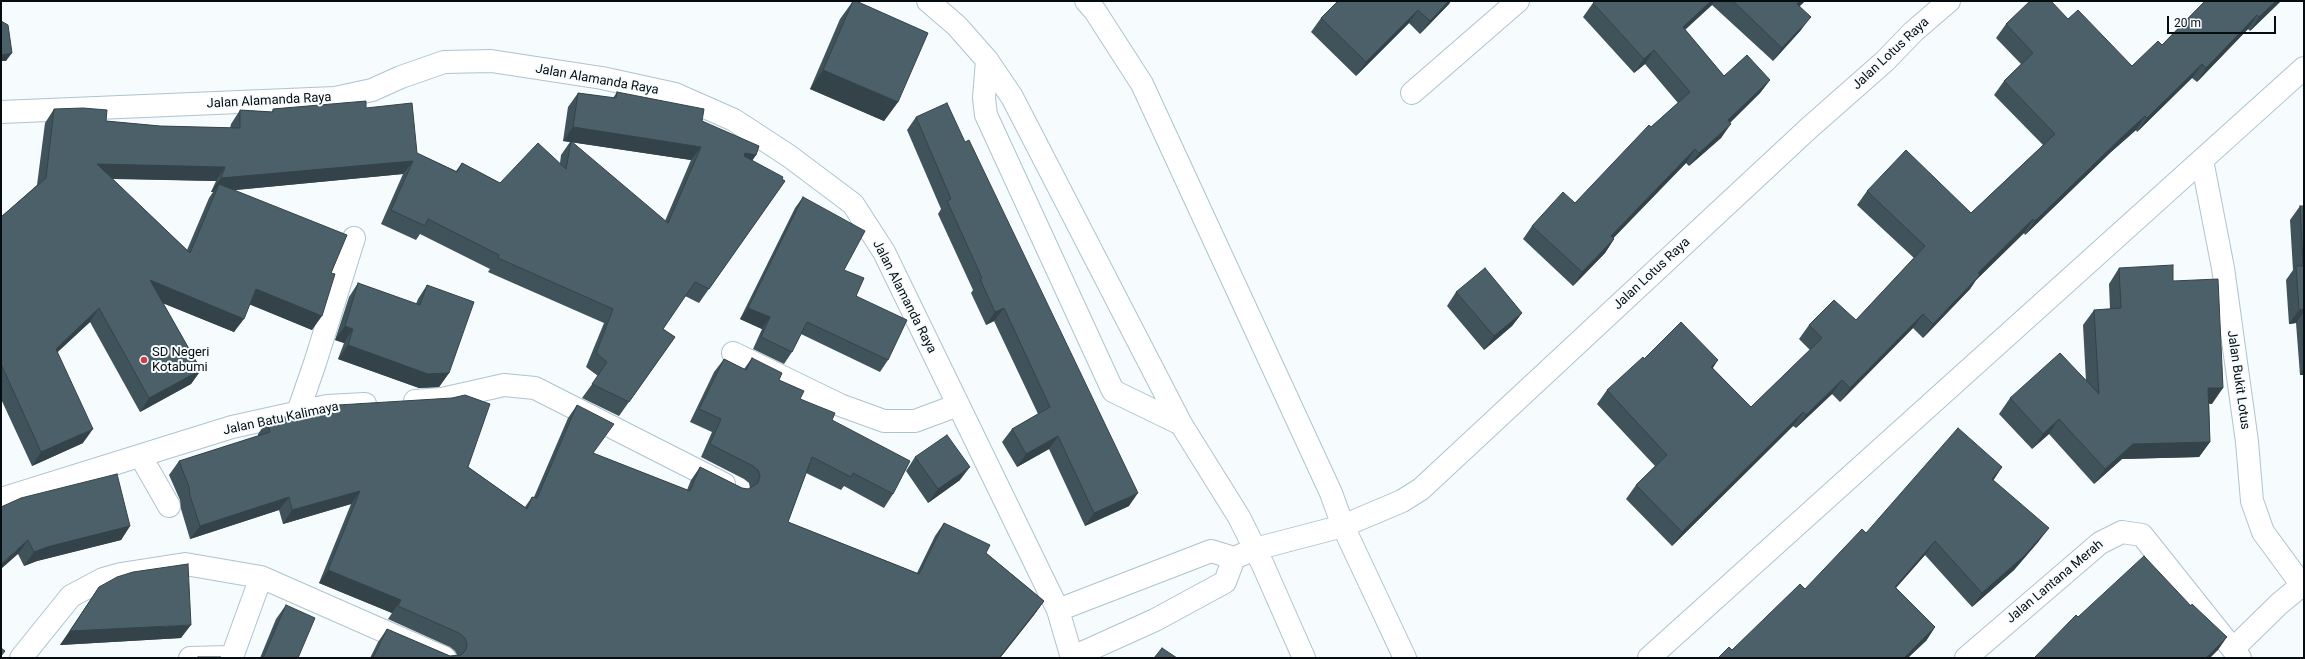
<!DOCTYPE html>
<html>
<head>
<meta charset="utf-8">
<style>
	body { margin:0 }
	#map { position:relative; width:2305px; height:659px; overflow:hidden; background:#f6fbfd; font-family:Roboto,sans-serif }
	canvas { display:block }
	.frame { position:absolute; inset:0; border:2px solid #060d11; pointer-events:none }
	.scale { position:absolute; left:2167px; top:16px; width:109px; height:18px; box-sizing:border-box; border:2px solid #060d11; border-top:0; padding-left:5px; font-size:12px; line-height:14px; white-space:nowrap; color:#060d11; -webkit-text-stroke:3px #f6fbfd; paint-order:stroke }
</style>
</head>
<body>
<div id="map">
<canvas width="2305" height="659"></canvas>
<div class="frame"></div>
<div class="scale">20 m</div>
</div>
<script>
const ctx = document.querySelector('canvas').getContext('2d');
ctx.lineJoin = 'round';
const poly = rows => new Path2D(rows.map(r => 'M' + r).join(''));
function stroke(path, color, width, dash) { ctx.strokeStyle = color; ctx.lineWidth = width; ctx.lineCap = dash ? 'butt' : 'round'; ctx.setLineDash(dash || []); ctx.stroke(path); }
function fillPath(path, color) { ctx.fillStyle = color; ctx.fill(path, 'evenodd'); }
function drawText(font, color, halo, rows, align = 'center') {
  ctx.font = font + ' Roboto,sans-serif'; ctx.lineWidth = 4; ctx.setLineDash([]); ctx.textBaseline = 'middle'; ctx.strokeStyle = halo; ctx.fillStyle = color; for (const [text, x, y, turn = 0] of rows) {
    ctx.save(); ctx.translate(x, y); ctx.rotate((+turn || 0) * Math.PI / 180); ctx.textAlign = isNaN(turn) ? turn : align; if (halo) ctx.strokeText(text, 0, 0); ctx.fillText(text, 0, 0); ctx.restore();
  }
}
const minor = poly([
	[928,1,957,26,987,60,1012,97,1181,424,1239,517,1263,565,1304,658],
	[1086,1,1095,11,1142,84,1331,493,1343,526,1405,658],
	[987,60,984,98,986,115,1113,391,1181,424],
	[1412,93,1518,1],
	[1,112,335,98,372,90,401,77,444,62,491,61,602,78,675,94,734,120,789,156,853,204,884,252,1058,610,1072,658],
	[2202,160,2223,268,2247,442,2252,501,2263,532,2304,588],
	[733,353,840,405,884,421,915,421,958,405],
	[415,401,442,399,504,385,535,388,724,484],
	[298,412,315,363,354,238],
	[141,457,169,506],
	[1,499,232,427,327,406,365,404],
	[1058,610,1211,551,1234,558,1255,549,1343,526,1402,501,1421,489,1809,128,1885,61,1913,32,1949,1],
	[2233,649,2279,604,2302,585],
	[232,657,261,577],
	[1073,657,1155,620,1225,582,1234,558],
	[21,658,71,596,103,579,121,574,185,564,261,577,445,658],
	[190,658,227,657],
	[1649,658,2304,68],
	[1966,658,2100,543,2122,532,2142,535,2240,658]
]);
const wall = poly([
	[853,1,898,102,884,121,810,89,840,19],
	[1338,1,1451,1,1449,4,1420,34,1409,23,1356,76,1311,32,1321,18],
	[1595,1,1805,1,1800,6,1801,30,1773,61,1712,5,1685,30,1724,76,1770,80,1760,93,1730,123,1721,138,1689,166,1686,163,1613,238,1614,239,1605,253,1573,286,1523,239,1532,226,1575,203,1651,127,1678,103,1645,64,1634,73,1583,17,1593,3],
	[2205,1,2281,1,2250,31,2248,29,2197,82,2192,78,2137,132,2136,130,2111,152,2025,235,2024,233,1976,280,1970,289,1923,338,1913,328,1840,402,1832,394,1796,428,1793,426,1672,546,1626,499,1636,485,1655,466,1597,404,1607,390,1713,368,1751,407,1810,350,1799,339,1809,325,1856,320,1914,258,1857,205,1867,191,1971,213,2043,145,1994,95,2004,81,2021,64,1996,38,2006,24,2068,19,2132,66,2162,45],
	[617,92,702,121,756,155,752,161,785,181,699,303,685,296,663,329,675,337,619,416,582,398,598,376,586,367,604,323,488,272,490,269,420,234,416,240,381,224,403,174,234,190,331,273,312,330,250,304,234,332,163,303,201,370,191,384,140,412,90,322,57,352,83,443,32,466,1,399,1,217,37,185,45,123,54,109,106,121,160,126,230,128,231,124,240,110,272,112,273,109,366,108,417,153,456,171,462,163,500,183,560,163,561,155,570,142,563,141,568,107,578,93,613,98],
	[571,142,691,160,665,221],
	[112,179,216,181,211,192,213,192,209,198,187,250],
	[916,117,1129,506,1085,526,1049,449,1017,467,1002,442,1012,429,1038,414,994,321,986,325,971,293,973,290,938,214,941,209,907,130],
	[803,197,844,270,888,360,880,372,801,334,792,352,784,364,753,349,762,329,740,319,795,208],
	[2300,206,2304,206,2304,375,2300,375,2296,323,2289,324,2286,280,2293,270,2290,220],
	[2119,268,2173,281,2212,404,2209,403,2210,442,2199,457,2122,459,2094,484,2049,434,2032,449,1999,414,2010,398,2086,381,2083,325,2094,310,2110,309,2109,284],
	[358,283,416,304,418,299,427,285,449,373,439,387,419,388,338,359,344,343,335,340,349,297],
	[1456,292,1522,313,1512,326,1484,350,1447,306],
	[752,358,779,380,800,399,832,420,893,494,884,508,844,486,841,490,806,473,788,522,917,573,935,536,944,523,986,553,1044,601,1034,615,1000,658,370,658,378,642,387,629,450,656,457,655,455,651,450,647,388,619,392,613,319,583,351,504,283,524,279,510,190,539,181,509,180,500,169,475,179,461,258,436,258,434,267,421,468,467,525,507,532,497,534,497,568,418,577,405,593,453,687,490,691,480,700,467,742,488,748,489,750,488,749,483,744,479,701,457,712,432,690,422,714,372,724,359,744,369],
	[915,457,960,480,928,503,906,471],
	[2002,467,1993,480,2039,541,2014,570,1972,607,1925,555,1896,588,1935,627,1926,641,1732,650,1805,589,1866,533],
	[1,507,130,526,121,540,37,561,24,566,18,554],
	[99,587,181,638,60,645],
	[286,605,298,658,260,658,276,619]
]);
const shadedWall = poly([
	[1449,1,1451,1,1449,4,1420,34,1430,21],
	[1711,1,1715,1,1712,5,1673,40,1683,27],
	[1800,1,1805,1,1787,17,1797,4],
	[2276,1,2281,1,2250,31,2259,17],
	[1418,10,1409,23,1356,76,1366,62],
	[2257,15,2248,29,2197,82,2206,68],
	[1811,17,1801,30,1773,61,1782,48],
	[1654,50,1645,64,1634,73,1644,59],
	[12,53,6,61,1,61,1,55],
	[2202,64,2192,78,2137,132,2147,118],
	[823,70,898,102,884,121,810,89],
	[1770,80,1760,93,1718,134,1728,120],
	[2145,116,2136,130,2111,152,2025,235,2035,221,2121,138],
	[1731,124,1721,138,1689,166,1699,153],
	[573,127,701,147,691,160,563,141],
	[1695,149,1686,163,1602,250,1611,236],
	[745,153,756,155,746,169,735,167],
	[413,161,403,174,215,192,219,184,213,192,211,192,221,178],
	[97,164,225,167,216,181,87,178],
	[2033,219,2024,233,1976,280,1970,289,1923,338,1933,324,1978,273],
	[1614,239,1605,253,1573,286,1582,272],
	[150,280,244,319,234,332,140,294],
	[256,289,322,316,312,330,246,303],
	[99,308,90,322,46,363,56,349],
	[748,308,770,317,762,329,740,319],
	[1004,308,994,321,986,325,995,312],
	[2304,309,2304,312,2296,323,2289,324,2299,310],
	[1522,313,1512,326,1484,350,1494,336],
	[1923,314,1913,328,1840,402,1850,388],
	[345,326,353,329,344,343,335,340],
	[348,345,449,373,439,387,419,388,338,359],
	[1718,360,1709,374,1711,367],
	[2304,369,2304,375,2300,375],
	[201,370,191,384,140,412,149,398],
	[1842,380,1832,394,1796,428,1806,415],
	[2208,388,2223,388,2212,404,2198,403],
	[1803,412,1793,426,1672,546,1682,532],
	[2059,419,2049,434,2032,449,2043,434],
	[93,429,83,443,32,466,41,452],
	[1058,436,1049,449,1017,467,1026,454],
	[2210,442,2199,457,2122,459,2094,484,2105,469,2133,444],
	[970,467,960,480,928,503,938,489],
	[2002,467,1993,481,1992,479],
	[360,491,351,504,283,524,292,510],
	[1138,493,1129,506,1085,526,1094,513],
	[289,497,279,510,190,539,200,526],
	[130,526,121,540,37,561,24,566,34,552,47,547],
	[2049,528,2039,541,2014,570,1972,607,1982,593],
	[28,540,18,554,1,569,1,564],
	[1935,541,1925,555,1885,600,1895,587],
	[328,570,401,600,392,613,319,583],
	[1044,601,1034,615,1000,658,999,658],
	[191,625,181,638,60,645,70,631],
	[1935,627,1926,641,1908,658,1904,658],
	[2227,637,2218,650,2210,658,2206,658]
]);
const building = poly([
	[853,1,856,1,928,33,898,102,823,70,853,1],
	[1338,1,1449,1,1430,21,1418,10,1366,62,1321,18,1338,1],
	[1595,1,1711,1,1683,27,1724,76,1747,55,1770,80,1728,120,1731,124,1699,153,1695,149,1611,236,1614,239,1582,272,1532,226,1563,192,1575,203,1649,125,1651,127,1690,92,1654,50,1644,59,1593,3,1595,1],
	[1733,1,1800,1,1797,4,1811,17,1782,48,1733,1],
	[2030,1,2051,1,2068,19,2078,10,2132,66,2158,41,2162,45,2205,1,2276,1,2259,17,2257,15,2206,68,2202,64,2147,118,2145,116,2121,138,2035,221,2033,219,1978,273,1980,275,1933,324,1923,314,1850,388,1842,380,1806,415,1803,412,1682,532,1636,485,1667,455,1607,390,1643,357,1644,359,1681,322,1718,360,1711,367,1751,407,1822,338,1809,325,1834,300,1856,320,1925,246,1867,191,1906,150,1971,213,2055,134,2004,81,2033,53,2006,24,2030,1],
	[1,21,8,25,12,53,1,55,1,21],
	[617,92,704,109,702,121,759,146,756,155,745,153,744,156,783,177,782,179,785,181,709,289,695,282,663,329,675,337,629,402,592,384,607,362,596,353,613,309,498,258,499,255,428,219,425,226,391,210,413,161,221,178,225,167,97,164,190,253,219,184,347,235,331,273,335,274,322,316,256,289,244,319,150,280,201,370,149,398,99,308,56,349,93,429,41,452,1,364,1,217,46,178,54,109,83,108,107,110,106,121,160,126,240,128,240,110,273,112,273,109,366,101,366,108,412,103,417,153,457,172,462,163,500,183,538,143,566,169,571,141,668,223,701,147,573,127,578,93,616,98,617,92],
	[947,103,965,142,969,140,1138,493,1094,513,1058,436,1026,454,1012,429,1050,407,1004,308,995,312,980,279,982,278,947,201,951,199,916,117,947,103],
	[803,197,865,231,844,270,864,278,856,296,907,320,888,360,807,322,792,352,761,337,770,317,748,308,803,197],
	[2300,206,2304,206,2304,309,2299,310,2296,266,2303,266,2300,206],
	[2173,265,2173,281,2218,279,2223,388,2208,388,2210,442,2133,444,2105,469,2059,419,2043,434,2010,398,2060,353,2099,394,2094,310,2121,308,2119,268,2173,265],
	[1485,268,1522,313,1494,336,1456,292,1485,268],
	[358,283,420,305,427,285,474,302,449,373,428,374,348,345,353,329,345,326,358,283],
	[752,358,782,373,779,380,804,391,800,399,835,413,832,420,910,461,893,494,853,473,851,477,812,457,788,522,919,574,944,523,990,545,986,553,1044,601,999,658,373,658,387,629,450,656,461,655,466,650,467,644,465,638,459,633,398,606,401,600,328,570,360,491,292,510,289,497,200,526,190,496,189,487,179,461,270,432,267,421,338,405,452,398,465,395,490,404,468,467,527,509,532,497,537,498,577,405,614,424,593,453,690,491,700,467,742,488,748,489,758,483,760,476,758,470,753,466,710,444,721,419,699,409,724,359,746,370,752,358],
	[1958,428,2002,467,1992,479,2049,528,2024,556,1982,593,1935,541,1895,587,1935,627,1904,658,1718,658,1729,647,1732,650,1800,584,1805,589,1862,529,1866,533,1958,428],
	[947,435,970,467,938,489,915,457,947,435],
	[117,474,130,526,47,547,34,552,28,540,1,564,1,507,21,498,117,474],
	[2144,556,2191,606,2192,604,2227,637,2206,658,2034,658,2076,615,2078,617,2144,556],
	[188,564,191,625,70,631,99,587,117,577,133,572,188,564],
	[286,605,315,618,298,658,263,658,286,605],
	[1,648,5,651,1,656,1,648],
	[1162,648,1177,658,1154,658,1162,648],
	[198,657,221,657,222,658,197,658,198,657]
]);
const markers = [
	[144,360,4,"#cc3c4c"]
];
const streetNames = [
	["Jalan Lotus Raya",1891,54,-43],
	["Jalan Alamanda Raya",597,80,10],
	["Jalan Alamanda Raya",269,101,-3],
	["Jalan Lotus Raya",1652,274,-43],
	["Jalan Alamanda Raya",904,297,63],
	["Jalan Bukit Lotus",2238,380,82],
	["Jalan Batu Kalimaya",281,419,-12],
	["Jalan Lantana Merah",2055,582,-40]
];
const poiNames = [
	["SD Negeri",152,353],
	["Kotabumi",152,368]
];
stroke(minor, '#adc4cf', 24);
stroke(minor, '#fff', 22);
fillPath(wall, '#40535a');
fillPath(shadedWall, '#34434a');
fillPath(building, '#4b6069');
stroke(building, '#34434a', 1);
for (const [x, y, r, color] of markers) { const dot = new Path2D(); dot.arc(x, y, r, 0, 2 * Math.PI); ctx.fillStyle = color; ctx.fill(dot); stroke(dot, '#f6fbfd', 1.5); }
drawText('13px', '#060d11', '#f6fbfd', streetNames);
drawText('13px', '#060d11', '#f6fbfd', poiNames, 'left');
</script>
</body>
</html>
